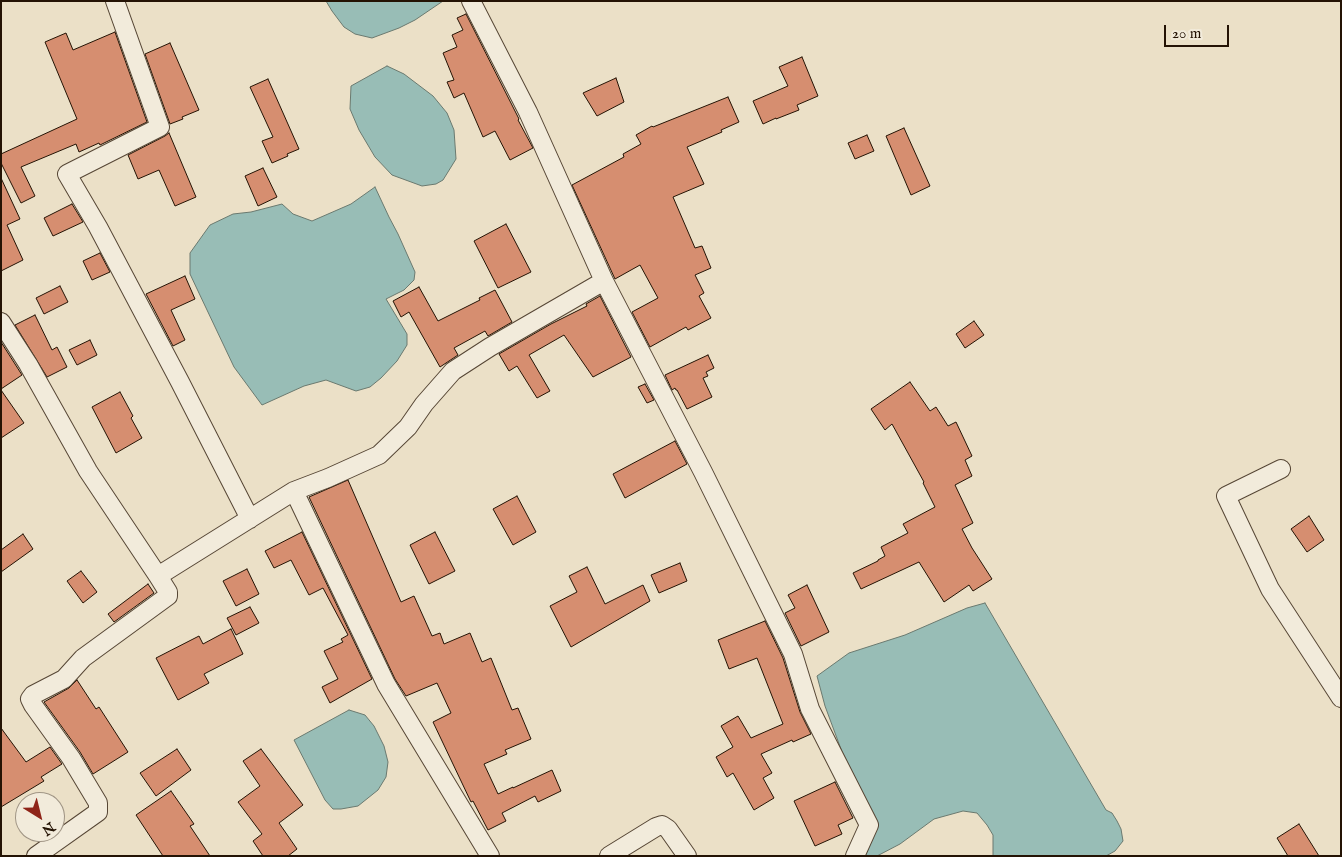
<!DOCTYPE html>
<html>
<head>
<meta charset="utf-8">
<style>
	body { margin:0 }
	#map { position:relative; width:1342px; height:857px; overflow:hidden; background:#ebe0c7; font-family:"IM FELL English",serif }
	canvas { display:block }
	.frame { position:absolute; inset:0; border:2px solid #241304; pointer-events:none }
	.north { position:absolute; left:15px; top:792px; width:50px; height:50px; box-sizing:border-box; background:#f2ebdb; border:1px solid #a09585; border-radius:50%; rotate:144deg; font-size:14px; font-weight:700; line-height:20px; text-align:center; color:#241304 }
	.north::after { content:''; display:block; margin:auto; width:18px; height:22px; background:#8f2418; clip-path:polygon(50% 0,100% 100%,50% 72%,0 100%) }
	.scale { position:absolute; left:1164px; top:25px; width:65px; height:22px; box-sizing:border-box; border:2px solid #241304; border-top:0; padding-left:6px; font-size:15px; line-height:18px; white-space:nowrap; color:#241304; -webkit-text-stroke:4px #f2ebdb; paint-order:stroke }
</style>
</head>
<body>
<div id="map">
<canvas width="1342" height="857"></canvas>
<div class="frame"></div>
<div class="north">N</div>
<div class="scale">20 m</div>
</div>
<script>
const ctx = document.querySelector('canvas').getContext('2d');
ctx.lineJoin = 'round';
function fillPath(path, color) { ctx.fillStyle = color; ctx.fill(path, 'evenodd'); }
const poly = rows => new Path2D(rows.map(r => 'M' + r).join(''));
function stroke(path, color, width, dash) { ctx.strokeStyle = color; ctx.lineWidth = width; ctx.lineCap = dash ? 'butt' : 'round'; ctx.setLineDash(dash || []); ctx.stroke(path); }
const water = poly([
	[326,1,443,1,415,20,399,28,372,38,355,34,344,27,332,11,326,1],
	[387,66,404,74,433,96,447,113,454,130,456,159,443,180,436,184,422,186,392,175,375,157,359,130,350,109,351,86,387,66],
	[375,187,389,217,398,234,415,272,414,280,404,290,386,299,407,334,407,345,397,361,381,378,370,387,356,391,326,380,304,386,262,405,234,367,198,291,190,274,190,253,210,225,233,214,251,212,282,204,293,214,312,221,351,204,375,187],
	[985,603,1106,810,1112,813,1117,821,1121,829,1123,841,1115,851,1106,856,993,856,993,835,987,825,977,813,963,811,934,819,900,844,877,856,861,856,866,842,848,768,825,706,817,676,849,653,905,635,967,608,985,603],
	[349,710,365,715,374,726,384,746,388,762,386,777,378,790,358,806,341,809,333,809,325,800,294,740,349,710]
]);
const building = poly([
	[466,14,518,117,519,119,518,120,533,148,510,160,495,131,483,137,464,93,454,98,447,82,454,80,443,53,457,47,452,35,463,30,457,18,466,14],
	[115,32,147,122,100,145,99,143,79,152,76,144,21,167,35,196,21,203,1,163,1,154,77,119,45,42,66,33,73,50,115,32],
	[170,43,199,110,182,117,183,119,170,124,145,54,170,43],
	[802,57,818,96,797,105,799,110,776,119,776,118,763,124,753,101,788,86,779,67,802,57],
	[616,78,624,102,597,116,583,93,616,78],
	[268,79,299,149,287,154,288,156,272,163,262,141,273,137,250,87,268,79],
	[728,97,739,122,721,130,722,132,687,147,704,184,673,197,695,248,702,246,711,268,695,275,704,293,699,296,711,318,688,330,686,327,650,347,632,312,658,298,640,265,615,279,572,185,624,157,623,154,641,144,636,135,652,126,653,127,728,97],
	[904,128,930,186,911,195,886,136,904,128],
	[169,133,196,197,175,206,159,170,138,179,128,155,165,136,169,133],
	[867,135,874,151,855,159,848,143,867,135],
	[263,168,277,197,258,206,245,176,263,168],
	[1,178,20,219,7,225,23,260,1,271,1,178],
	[72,204,83,222,53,236,44,218,72,204],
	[506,224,531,272,498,288,474,241,506,224],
	[100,253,110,272,92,280,83,261,100,253],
	[185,276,195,299,171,310,185,340,173,346,146,294,185,276],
	[60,286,68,302,44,314,36,298,60,286],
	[419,287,438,321,480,300,479,298,495,290,512,322,488,336,485,331,454,348,458,355,440,367,409,312,401,317,393,301,419,287],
	[600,296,631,357,593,377,564,335,529,355,550,391,537,398,517,366,509,371,499,354,551,324,587,306,586,304,600,296],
	[35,315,52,350,57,347,67,367,47,377,15,325,35,315],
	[974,321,984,335,965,348,956,334,974,321],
	[90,340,97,355,77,365,69,350,90,340],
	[1,342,22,375,1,389,1,342],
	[708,355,714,368,706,372,708,376,703,378,712,397,687,409,677,390,676,390,675,388,672,390,665,375,708,355],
	[910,382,930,411,936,407,948,426,956,422,972,456,965,460,972,476,955,485,973,523,962,529,972,548,992,579,973,591,969,585,944,602,919,562,861,589,853,573,878,561,878,560,885,556,881,547,908,533,903,524,935,507,923,483,924,482,892,424,885,430,871,409,910,382],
	[645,384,654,400,647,403,638,387,645,384],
	[1,390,24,423,1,438,1,390],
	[120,392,133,416,131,418,142,438,116,453,92,407,120,392],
	[675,441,687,464,625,498,613,474,675,441],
	[348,480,401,602,414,596,432,636,440,633,444,644,470,633,482,662,491,658,512,710,518,708,531,739,505,750,507,754,484,764,498,794,513,787,513,788,552,770,561,791,538,802,535,796,502,813,506,821,488,830,473,801,471,802,433,722,451,713,437,683,406,696,395,679,309,497,348,480],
	[517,496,536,532,513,545,493,509,517,496],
	[1309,516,1324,540,1307,552,1291,529,1309,516],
	[302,532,372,679,330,703,322,687,338,679,324,651,343,642,341,639,348,635,323,588,309,595,291,560,274,568,265,551,302,532],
	[435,532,455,571,429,584,410,545,435,532],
	[23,534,33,549,1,572,1,550,23,534],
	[680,563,687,581,659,593,651,575,680,563],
	[587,567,605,604,643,585,650,601,571,647,550,606,577,592,569,576,587,567],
	[247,569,259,594,236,606,223,581,247,569],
	[81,571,97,592,83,603,67,581,81,571],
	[148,584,154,593,114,622,108,614,148,584],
	[807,585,829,632,801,646,785,613,795,608,788,595,807,585],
	[250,607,259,623,236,635,227,618,250,607],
	[765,621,783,658,800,712,811,734,793,742,792,740,761,754,772,773,763,778,774,798,754,810,733,773,727,777,716,757,733,747,721,726,738,716,751,738,783,724,757,658,729,669,718,640,765,621],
	[231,629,243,654,204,674,209,683,178,700,156,658,199,636,203,644,231,629],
	[77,680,96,709,99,707,128,752,93,774,80,752,44,702,69,688,77,680],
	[1,728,26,762,50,747,62,764,41,777,44,781,1,807,1,728],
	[177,749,191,770,156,796,140,773,177,749],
	[261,749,303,805,279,823,297,849,288,856,263,856,253,841,262,834,238,802,260,786,243,761,261,749],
	[835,782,853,818,838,825,842,834,815,846,794,801,835,782],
	[171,791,194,824,190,826,210,856,163,856,136,815,171,791],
	[1299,824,1319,856,1288,856,1277,838,1299,824]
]);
const minor = poly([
	[115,1,160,127,67,174,98,227,180,382,250,519],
	[471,1,528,112,604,281,703,472,793,654,810,709,869,825,855,856],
	[1,322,28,364,88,471,158,576],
	[1281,469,1226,496,1270,589,1341,698],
	[294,491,386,684,490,856],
	[36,856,98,812,98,803,71,758,33,705,30,699,33,695,64,679,83,658,168,596,168,592,158,576,294,491,328,478,379,455,408,427,424,404,453,371,490,347,604,281],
	[609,856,656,827,662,825,668,829,687,856]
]);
fillPath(water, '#98bdb6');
stroke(water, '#6a796f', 1);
fillPath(building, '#d68e70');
stroke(building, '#241304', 1);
stroke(minor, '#564635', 20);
stroke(minor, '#f2ebdb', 18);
</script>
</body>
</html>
